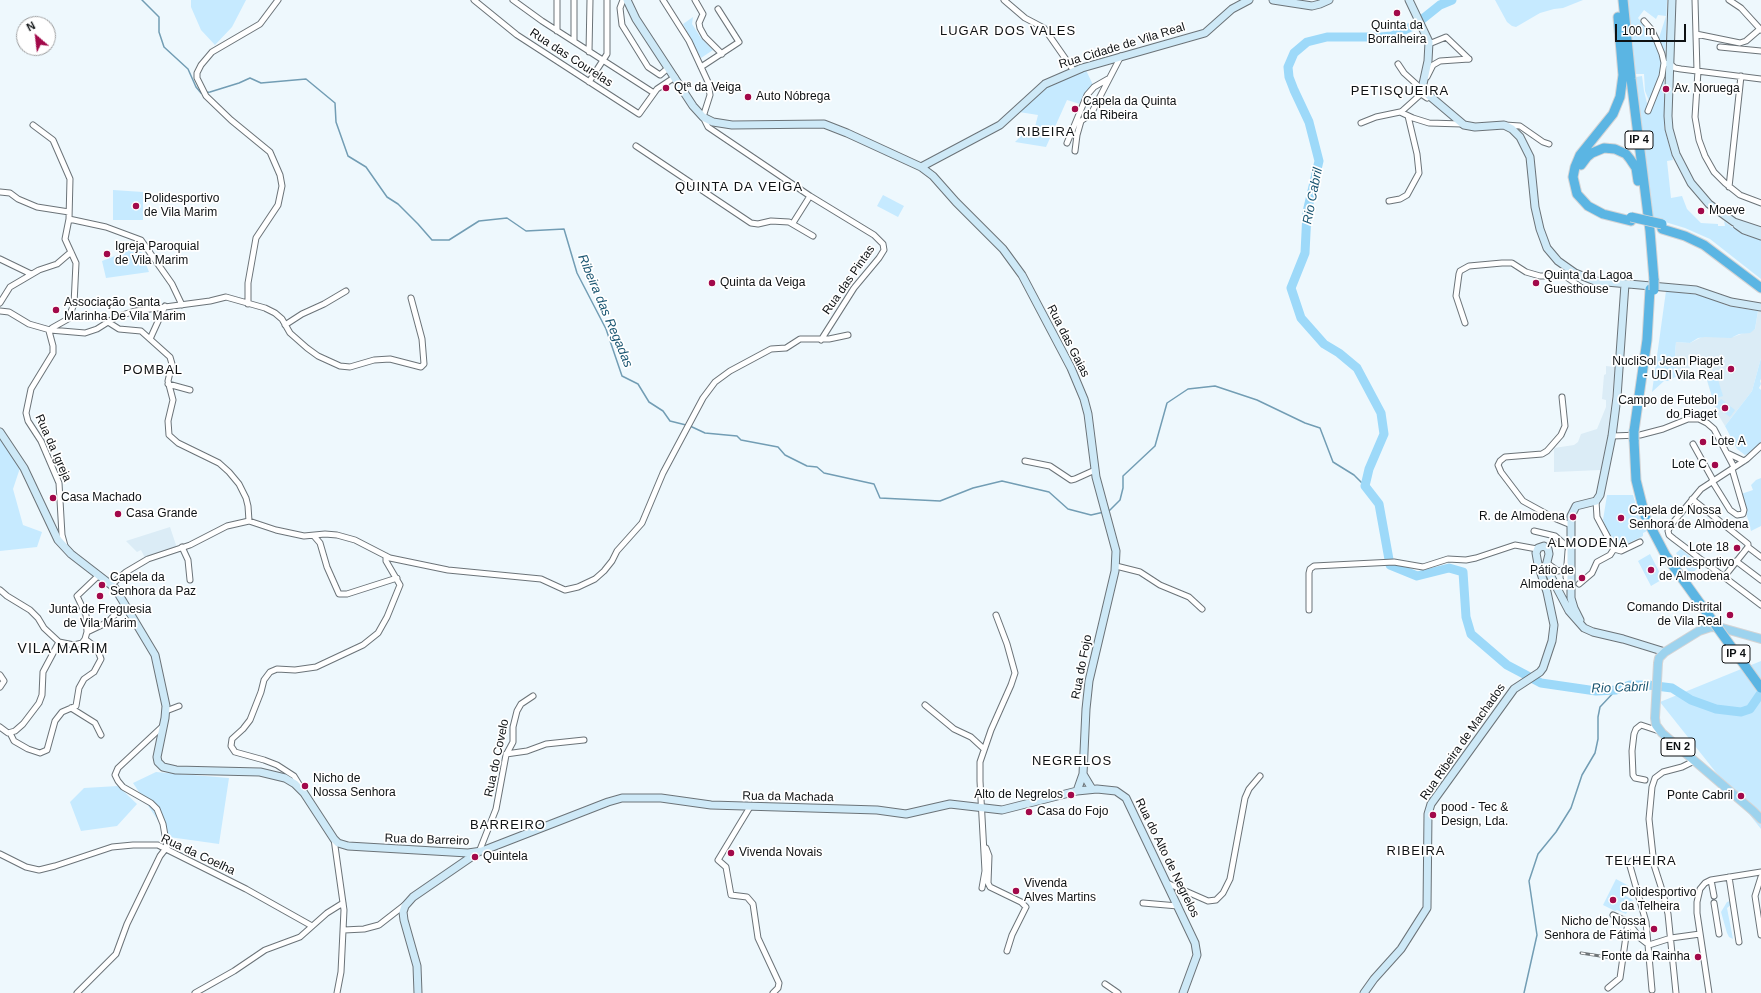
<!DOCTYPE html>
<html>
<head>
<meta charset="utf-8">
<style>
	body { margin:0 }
	#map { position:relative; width:1761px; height:993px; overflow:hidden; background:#eef8fd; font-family:Arial,sans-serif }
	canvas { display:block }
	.north { position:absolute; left:16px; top:16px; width:40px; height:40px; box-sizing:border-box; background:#fff; border:1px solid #9fa0a1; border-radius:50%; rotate:332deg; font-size:11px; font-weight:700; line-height:16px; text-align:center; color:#0e1113 }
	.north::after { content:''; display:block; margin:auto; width:14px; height:18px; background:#a2094a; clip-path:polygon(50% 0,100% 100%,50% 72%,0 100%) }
	.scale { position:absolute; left:1615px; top:24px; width:71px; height:18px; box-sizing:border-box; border:2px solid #0e1113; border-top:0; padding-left:5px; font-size:12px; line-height:14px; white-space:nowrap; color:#0e1113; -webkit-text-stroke:3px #fff; paint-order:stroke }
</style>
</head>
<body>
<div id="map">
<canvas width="1761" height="993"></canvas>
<div class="north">N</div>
<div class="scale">100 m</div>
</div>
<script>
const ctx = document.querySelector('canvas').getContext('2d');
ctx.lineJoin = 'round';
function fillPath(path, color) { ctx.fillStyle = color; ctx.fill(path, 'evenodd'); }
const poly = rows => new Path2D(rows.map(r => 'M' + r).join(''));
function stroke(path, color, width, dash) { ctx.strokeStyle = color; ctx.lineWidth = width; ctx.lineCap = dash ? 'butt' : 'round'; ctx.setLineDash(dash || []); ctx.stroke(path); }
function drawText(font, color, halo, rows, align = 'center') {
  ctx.font = font + ' Arial,sans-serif'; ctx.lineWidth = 3.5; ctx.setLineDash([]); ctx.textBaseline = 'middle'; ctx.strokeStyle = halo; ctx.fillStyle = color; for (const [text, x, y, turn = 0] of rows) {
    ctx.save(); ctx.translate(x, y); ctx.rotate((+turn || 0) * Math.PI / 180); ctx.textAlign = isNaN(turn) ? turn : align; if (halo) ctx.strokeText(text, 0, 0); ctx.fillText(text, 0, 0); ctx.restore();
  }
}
const built = poly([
	[1758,311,1761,311,1761,358,1752,391,1725,426,1716,411,1702,364,1690,365,1690,368,1678,375,1675,354,1676,342,1690,343,1702,337,1733,337,1755,329],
	[1606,366,1615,367,1608,436,1601,470,1554,472,1554,448,1574,445,1578,442,1581,434,1597,429,1606,407,1606,400,1602,399,1604,375,1606,374],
	[170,527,177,548,145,558,141,550,137,552,126,541]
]);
const green = poly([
	[191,0,246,0,232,27,215,45,201,30,191,7],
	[1495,0,1583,0,1563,8,1554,9,1540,13,1516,27,1512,26,1507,22],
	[1627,0,1667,0,1665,61,1658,41,1666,16,1658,15,1656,19,1644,10,1638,18,1652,34,1662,61,1660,77,1650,103,1645,91,1644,74,1635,74],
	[693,17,692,24,701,38,713,50,701,58,683,24],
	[1086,70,1093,85,1087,91,1080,104,1067,100,1046,147,1015,142,1023,134,1035,127,1038,115,1019,112,1046,86],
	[1642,76,1644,91,1647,103,1649,104,1664,79,1664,127,1673,160,1667,161,1671,198,1682,196,1687,209,1701,223,1718,224,1718,226,1725,226,1724,221,1742,234,1761,240,1761,279,1710,239,1685,228,1652,218,1637,94,1636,77],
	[113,190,143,192,143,220,113,220],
	[883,195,904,206,898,217,877,206],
	[139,246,149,272,106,278,102,261,125,252,125,250],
	[1666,291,1701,295,1728,306,1758,311,1755,329,1750,333,1739,334,1731,338,1705,337,1698,338,1690,343,1676,342,1675,354,1678,375,1669,381,1664,381,1652,392],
	[1761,358,1761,379,1760,381,1761,384,1759,388,1761,390,1761,443,1751,453,1745,455,1737,449,1725,426,1752,391],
	[1716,373,1723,396,1713,399,1706,376],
	[1721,399,1735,410,1730,417,1715,406],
	[0,439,20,468,13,489,23,525,42,532,37,547,0,551],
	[1761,478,1761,526,1751,531,1741,494,1753,490,1751,485,1756,480],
	[1607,495,1633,495,1638,512,1647,531,1643,533,1643,536,1623,546,1613,544,1603,520],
	[1681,549,1700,565,1691,575,1676,553],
	[1650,554,1663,579,1651,586,1638,561],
	[1761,661,1761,829,1660,702],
	[156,772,229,778,219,844,169,837,133,783],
	[118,786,137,804,117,826,81,831,70,802,84,788],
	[1616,879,1629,886,1624,895,1633,900,1626,914,1617,910,1615,911,1603,905],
	[1730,901,1731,905,1727,908,1733,939,1729,937,1727,933,1721,912,1727,902]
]);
const stream = poly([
	[142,0,159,17,159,32,164,47,188,69,196,87,201,93,210,92,239,83,250,78,261,83,306,79,335,103,336,122,348,156,366,167,387,197,398,204,418,224,432,240,449,240,479,221,507,218,526,231,564,229,577,273,606,329,622,376,638,384,649,402,663,411,670,421,686,425],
	[690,426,705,433,737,436,741,440,778,447,785,455,807,466,817,467,824,473,874,484,880,498,940,501,973,488,1002,481,1049,492,1068,509,1091,515,1104,512],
	[1107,511,1110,510,1120,500,1123,488,1123,476,1155,446,1167,403,1188,389,1215,386,1257,400,1305,423,1320,428,1333,462,1354,475,1365,486],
	[1524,993,1537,935,1529,881,1538,854,1556,832,1571,808,1582,775,1595,753,1598,739,1598,717,1600,707,1616,690]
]);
const river = poly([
	[1452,0,1440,5,1415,25,1392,36,1380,37,1327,37,1307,42,1294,53,1288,67,1289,77,1294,90,1309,122,1319,161,1307,212,1305,253,1291,288,1301,318,1324,344,1339,353,1357,368,1381,413,1384,434,1369,469,1365,486,1379,504,1390,565,1417,576,1449,568,1463,572,1466,617,1471,634,1507,665,1541,683,1596,691,1616,690,1630,685,1648,685,1672,688,1691,700,1716,709,1741,712,1750,709,1761,693]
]);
const street = poly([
	[474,0,517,35,639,114,657,89,675,77],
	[513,0,542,21,654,93],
	[623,0,620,8,622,25,648,67,660,75,668,68],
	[663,0,689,41,708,82,710,95,703,117,708,127,810,196,874,235,883,244,884,250,879,258,854,288,821,340],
	[695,0,703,14,699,23,700,28,705,37,722,54],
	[1004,0,1025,18,1044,28,1074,71],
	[1695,0,1697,71],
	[1729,0,1741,8,1761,30],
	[1644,21,1651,29,1656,39,1662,54,1664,63,1670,64,1675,68,1681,69,1761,79],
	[557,31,557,0],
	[1696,34,1740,43,1746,41,1760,29],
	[574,41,574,0],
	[1429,44,1446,37,1469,59],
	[1720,47,1761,51],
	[589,52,590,0],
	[1398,64,1404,73,1426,93],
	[701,67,739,42,718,9],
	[1698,71,1695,117,1699,140,1705,156,1714,172,1725,183,1740,195,1761,203],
	[1427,77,1433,65,1440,61,1469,59],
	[589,82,607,54,607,0],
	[1648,111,1662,76,1664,63],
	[1401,112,1421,94,1427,98],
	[1361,123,1376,117,1400,112,1413,118,1429,123,1462,124],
	[33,125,53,140,70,179,69,219,65,239,76,263,74,304,68,319,52,328,49,331,53,346,53,353,31,389,26,413,28,421,41,441,59,483,62,535,65,546],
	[1505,125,1520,126,1543,142,1549,144],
	[1067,143,1087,95,1094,87,1108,79],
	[636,146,751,223,758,224,771,221,789,222,813,236],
	[1075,151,1077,135,1081,121,1091,114,1121,56],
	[1729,187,1741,76],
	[0,192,10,193,18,199,37,207,69,212],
	[1389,201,1400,199,1407,195,1419,173,1417,154,1408,116],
	[69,219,106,227,141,240,172,284,182,305],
	[793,223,810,196],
	[0,259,31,274],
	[0,303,10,287,39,270,57,264,71,252],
	[248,304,248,283,256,238,278,205,282,186,280,175,270,152,231,120,206,96,197,78,197,73,201,65,212,52,260,24,278,0],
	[0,311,9,312,29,324,50,330,85,333,97,329,116,317,135,311,210,301,226,297,265,308,275,313,282,319,290,333,307,348,318,356,340,366,350,367,374,360,390,359,421,367,424,364,422,339,411,298],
	[108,322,119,329,141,331,170,357,172,364,168,381,173,400,168,421,169,435,178,443,219,463,229,472,239,484,246,498,248,506,249,521],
	[1465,323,1456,296,1459,274,1460,271,1469,266,1502,263,1512,263,1526,272,1540,276,1565,276,1582,288,1590,290,1604,282],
	[285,325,302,314,324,304,346,291],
	[150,339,165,306],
	[168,384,190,390],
	[1562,397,1565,426,1561,435,1547,451,1542,454,1505,457,1500,461,1498,465,1501,472,1523,501,1554,518,1571,525],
	[1612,436,1640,435,1663,429,1688,419,1699,419,1707,423,1714,429,1734,467],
	[1693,444,1713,480],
	[1761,446,1747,459,1701,489,1671,525,1668,531,1669,535,1674,539,1761,605],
	[1727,453,1744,461],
	[1025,461,1050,466,1071,480,1075,479,1095,470],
	[1712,481,1730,510,1737,515,1743,514,1744,510,1732,469],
	[1692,499,1748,544,1748,547,1724,577],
	[1596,501,1597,517,1614,549,1621,551,1640,542],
	[1534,531,1555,536,1571,550],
	[314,536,320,543,327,567,339,594,347,594,397,578],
	[182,547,188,560,190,580],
	[1748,547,1761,557],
	[1568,551,1566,577,1570,588],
	[1736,561,1761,580],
	[1547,563,1558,571,1567,569],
	[1116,566,1140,572,1160,585,1189,597,1202,609],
	[1579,584,1592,573,1597,562,1610,555,1614,549],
	[111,585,126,572,148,559,190,545,227,526,249,521,276,530,304,536,325,534,337,535,355,540,390,558,448,570,541,579,565,590,578,587,595,579,604,571,612,561,617,551,642,523,663,473,703,398,715,382,730,371,771,349,786,348,800,339,829,339,848,335],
	[0,590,7,596,30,610,38,618,44,628,59,642],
	[1309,610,1309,573,1310,569,1314,566,1394,562,1423,567,1448,559,1466,560,1476,558,1515,545,1537,549],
	[87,632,86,615,77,596,98,576],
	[59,642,74,645,82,643,85,639,87,632,108,622,124,605],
	[0,675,4,681,0,687],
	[925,705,954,729,971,737,984,749],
	[71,708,95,723,101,735],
	[166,711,179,706],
	[0,727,8,733,15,731,23,724,39,703,42,695,43,672,59,642],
	[10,733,14,741,28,749,40,753,47,750,55,721,62,712,76,706,79,688,84,679,94,672,101,659,97,648,85,639],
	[506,754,527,751,546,744,584,740],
	[1645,780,1635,778,1633,775,1632,751,1634,734,1636,729,1641,725,1659,731],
	[302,789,294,776,277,765,264,760,235,752,231,746,232,739,243,729,250,720,261,692,264,680,270,672,277,669,295,670,316,667,363,645,378,633,387,617,400,585,386,561,386,556],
	[750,807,718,860,726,867,731,895,747,897,753,904,758,938,779,983,778,988,773,993],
	[334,839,344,910,341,972,337,993],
	[986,848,989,856,988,883,990,887,1021,902,1026,907,1012,935,1007,951],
	[479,852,496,809,506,755,513,742,513,727,517,711,521,704,533,696],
	[0,854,26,867,39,870,55,866,112,847,133,845,158,845,246,889,312,926],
	[1641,859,1632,861,1630,866,1646,922,1652,990],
	[1729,877,1739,942],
	[1761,877,1755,896,1761,935],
	[1711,880,1714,896],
	[1167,883,1208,901,1216,900,1223,893,1230,879,1245,798,1249,789,1260,776],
	[982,888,985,871,980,781,980,762,991,730,1011,685,1015,673,1007,644,996,615],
	[1143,903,1178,906],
	[1714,903,1719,934],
	[1613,915,1628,922,1640,938,1649,945,1671,938,1700,934],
	[344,930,364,929,379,925,406,904],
	[1105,984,1118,993],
	[1608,988,1620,978,1628,922],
	[77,993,116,954,127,924,160,856,167,847,163,824,157,809,151,803,123,787,118,781,115,775,118,768,164,725],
	[195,993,234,971,265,950,300,937,327,913,343,903],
	[1676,993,1668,914,1663,893,1654,865,1649,819,1652,787,1655,778,1663,772,1682,767,1694,761],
	[1709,993,1697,913,1697,902,1700,889,1705,883,1711,880,1761,872]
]);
const secondary = poly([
	[627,0,636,19,693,106,703,117,713,122,732,125,824,124,847,133,921,167,933,176,956,202,1003,249,1022,275,1071,368,1084,399,1088,414,1096,477,1116,551,1115,571,1089,681,1086,709,1083,774,1077,791],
	[1273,0,1312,6,1320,4,1329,0],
	[1409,0,1429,42,1428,61,1423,84,1425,92,1464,125,1475,127,1504,125,1512,129,1520,137,1530,157,1535,207,1540,229,1547,248,1558,261,1575,273,1595,281,1696,290,1731,302,1761,307],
	[1672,0,1668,116,1669,129,1676,154,1691,183,1709,204,1734,222,1761,231],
	[921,167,1000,125,1045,84,1082,68,1205,33,1232,9,1249,0],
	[1737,225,1744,230,1761,236],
	[0,432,24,468,58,540,71,554,115,588,155,655,166,706,165,718,157,757,158,762,163,767,176,770,260,772,285,778,295,784,304,793,334,839,338,843,348,846,468,853,482,851,608,802,622,798,661,798,711,805,877,810,906,814,950,804,1002,810,1077,791,1097,789,1116,791,1126,798,1195,943,1197,955,1183,993],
	[1580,620,1574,608,1571,598,1571,516,1576,506,1596,501,1600,495,1612,436,1617,397,1625,284],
	[1083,774,1092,789],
	[418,993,417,966,404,920,403,912,405,906,413,897,477,853],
	[1364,993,1374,979,1401,949,1427,908,1428,814,1431,804,1514,689,1540,672,1543,668,1552,641,1554,625,1547,592,1538,564,1536,553,1538,548,1544,546,1548,549,1549,554,1546,566,1548,571,1569,611,1584,628,1593,632,1623,639,1665,652]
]);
const primary = poly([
	[1761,639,1722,628,1711,627,1699,631,1665,652,1659,658,1658,663,1655,718,1656,725,1662,733,1753,811,1761,819]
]);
const highway = poly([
	[1623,0,1631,79,1650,231,1654,280],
	[1618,17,1623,75,1620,97,1613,114,1580,155,1575,167,1573,177,1577,194,1588,206,1603,214,1631,221],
	[1581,165,1587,157,1592,153,1604,148,1615,149,1626,154,1630,159,1636,168,1638,181],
	[1662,229,1685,236,1704,245,1761,288],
	[1634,431,1647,340,1650,289],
	[1634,440,1636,480,1645,516,1666,556,1712,620]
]);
const rail = poly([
	[1581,953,1619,959]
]);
const highwayBridge = poly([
	[1631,217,1662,224],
	[1654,290,1654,280],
	[1634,440,1634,431],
	[1712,620,1761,688]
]);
const markers = [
	[1397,13,4,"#a2094a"],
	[666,88,4,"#a2094a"],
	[1666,89,4,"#a2094a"],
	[748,97,4,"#a2094a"],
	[1075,109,4,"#a2094a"],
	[136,206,4,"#a2094a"],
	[1701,211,4,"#a2094a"],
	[107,254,4,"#a2094a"],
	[712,283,4,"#a2094a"],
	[1536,283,4,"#a2094a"],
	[56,310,4,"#a2094a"],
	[1731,369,4,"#a2094a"],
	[1725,408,4,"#a2094a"],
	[1703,442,4,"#a2094a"],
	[1715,465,4,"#a2094a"],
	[53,498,4,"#a2094a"],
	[118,514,4,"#a2094a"],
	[1573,517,4,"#a2094a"],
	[1621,518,4,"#a2094a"],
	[1737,548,4,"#a2094a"],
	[1651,570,4,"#a2094a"],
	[1582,578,4,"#a2094a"],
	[102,585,4,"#a2094a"],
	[100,596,4,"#a2094a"],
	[1730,615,4,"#a2094a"],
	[305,786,4,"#a2094a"],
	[1071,795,4,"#a2094a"],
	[1741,796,4,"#a2094a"],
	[1029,812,4,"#a2094a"],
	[1433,815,4,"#a2094a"],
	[731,853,4,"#a2094a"],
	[475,857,4,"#a2094a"],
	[1016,891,4,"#a2094a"],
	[1613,900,4,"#a2094a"],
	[1654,929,4,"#a2094a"],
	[1698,957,4,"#a2094a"]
];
const shields = [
	[1639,140,28],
	[1736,654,28],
	[1678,747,34]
];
const shieldNames = [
	["IP 4",1639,140],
	["IP 4",1736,654],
	["EN 2",1678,747]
];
const poiNames = [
	["Quinta da",1397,26,"center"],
	["Borralheira",1397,40,"center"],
	["Qtª da Veiga",674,88],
	["Av. Noruega",1674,89],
	["Auto Nóbrega",756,97],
	["Capela da Quinta",1083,102],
	["da Ribeira",1083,116],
	["Polidesportivo",144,199],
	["de Vila Marim",144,213],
	["Moeve",1709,211],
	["Igreja Paroquial",115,247],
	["de Vila Marim",115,261],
	["Quinta da Lagoa",1544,276],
	["Guesthouse",1544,290],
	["Quinta da Veiga",720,283],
	["Associação Santa",64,303],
	["Marinha De Vila Marim",64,317],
	["NucliSol Jean Piaget",1723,362,"right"],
	["- UDI Vila Real",1723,376,"right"],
	["Campo de Futebol",1717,401,"right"],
	["do Piaget",1717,415,"right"],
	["Lote A",1711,442],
	["Lote C",1707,465,"right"],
	["Casa Machado",61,498],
	["Capela de Nossa",1629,511],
	["Senhora de Almodena",1629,525],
	["Casa Grande",126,514],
	["R. de Almodena",1565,517,"right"],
	["Lote 18",1729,548,"right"],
	["Polidesportivo",1659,563],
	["de Almodena",1659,577],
	["Pátio de",1574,571,"right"],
	["Almodena",1574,585,"right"],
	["Capela da",110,578],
	["Senhora da Paz",110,592],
	["Comando Distrital",1722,608,"right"],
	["de Vila Real",1722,622,"right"],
	["Junta de Freguesia",100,610,"center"],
	["de Vila Marim",100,624,"center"],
	["Nicho de",313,779],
	["Nossa Senhora",313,793],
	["Alto de Negrelos",1063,795,"right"],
	["Ponte Cabril",1733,796,"right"],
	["pood - Tec &",1441,808],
	["Design, Lda.",1441,822],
	["Casa do Fojo",1037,812],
	["Vivenda Novais",739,853],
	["Quintela",483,857],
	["Vivenda",1024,884],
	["Alves Martins",1024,898],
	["Polidesportivo",1621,893],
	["da Telheira",1621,907],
	["Nicho de Nossa",1646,922,"right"],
	["Senhora de Fátima",1646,936,"right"],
	["Fonte da Rainha",1690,957,"right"]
];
const streetNames = [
	["Rua Cidade de Vila Real",1122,46,-17],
	["Rua das Courelas",571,58,33],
	["Rua das Pintas",849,280,-55],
	["Rua das Gaias",1068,341,63],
	["Rua da Igreja",53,448,66],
	["Rua do Fojo",1082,667,-79],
	["Rua Ribeira de Machados",1463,742,-55],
	["Rua do Covelo",497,758,-78],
	["Rua da Machada",788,797,1],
	["Rua do Barreiro",427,840,2],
	["Rua da Coelha",198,855,25],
	["Rua do Alto de Negrelos",1167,858,64]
];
const neighbourhoodNames = [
	["LUGAR DOS VALES",1008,31],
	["PETISQUEIRA",1400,91],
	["RIBEIRA",1046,132],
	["QUINTA DA VEIGA",739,187],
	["POMBAL",153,370],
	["ALMODENA",1588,543],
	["NEGRELOS",1072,761],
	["BARREIRO",508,825],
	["RIBEIRA",1416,851],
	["TELHEIRA",1641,861]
];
const waterNames = [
	["Rio Cabril",1313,196,-79],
	["Ribeira das Regadas",605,311,67],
	["Rio Cabril",1620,688,-2]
];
const quarterNames = [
	["VILA MARIM",63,649]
];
fillPath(built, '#dbecf6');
fillPath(green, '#c6eaff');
stroke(stream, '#729db4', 1.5);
stroke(river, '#9dd9f9', 9);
stroke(street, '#6b7378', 7);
stroke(secondary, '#6b7378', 9);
stroke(primary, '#d4d4d5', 10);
stroke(highway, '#d4d4d5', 11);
stroke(street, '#fff', 5);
stroke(secondary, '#cee9f7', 7);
stroke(primary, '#9dd3ee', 8);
stroke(highway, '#5bb5e3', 9);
stroke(rail, '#6e7477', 3);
stroke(rail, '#fff', 1.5, [4.5]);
stroke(highwayBridge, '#d4d4d5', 11, []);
stroke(highwayBridge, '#5bb5e3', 9);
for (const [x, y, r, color] of markers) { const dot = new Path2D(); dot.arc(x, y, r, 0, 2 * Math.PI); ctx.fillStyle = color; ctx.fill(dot); stroke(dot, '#fff', 1.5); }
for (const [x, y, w] of shields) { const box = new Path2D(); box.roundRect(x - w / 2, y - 9, w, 18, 3); ctx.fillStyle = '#fff'; ctx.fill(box); stroke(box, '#0e1113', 1); }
drawText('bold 11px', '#0e1113', null, shieldNames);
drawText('12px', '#0e1113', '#fff', poiNames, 'left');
drawText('12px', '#0e1113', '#fff', streetNames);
ctx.letterSpacing = '1px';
drawText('13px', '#0e1113', '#fff', neighbourhoodNames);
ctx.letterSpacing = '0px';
drawText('italic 13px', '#185470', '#fff', waterNames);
ctx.letterSpacing = '1px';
drawText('14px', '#0e1113', '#fff', quarterNames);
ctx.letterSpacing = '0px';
</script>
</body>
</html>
